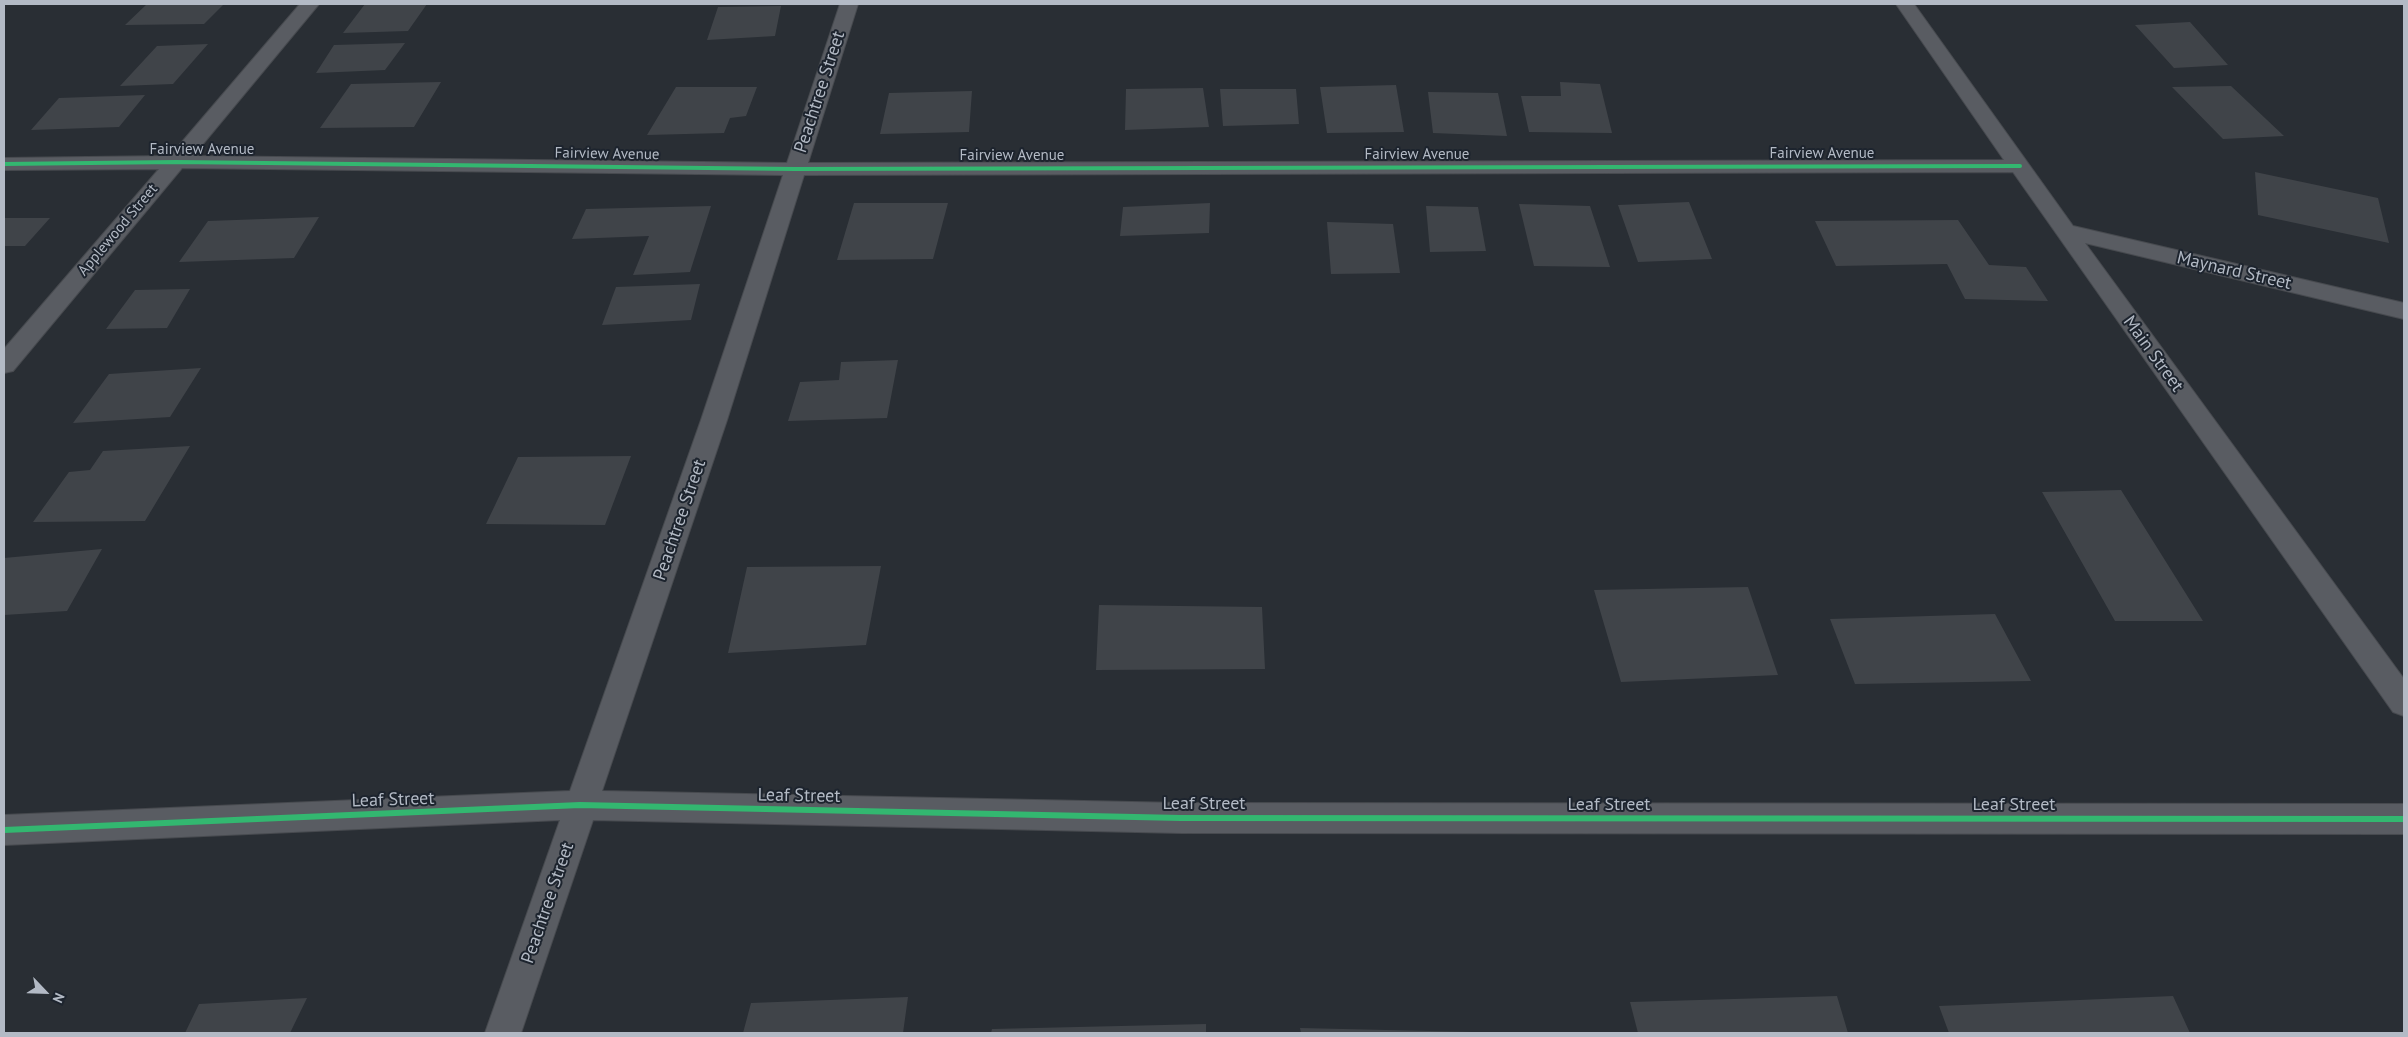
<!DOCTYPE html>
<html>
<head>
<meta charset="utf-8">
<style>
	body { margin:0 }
	#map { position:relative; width:2408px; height:1037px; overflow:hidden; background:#292e34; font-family:"PT Sans",sans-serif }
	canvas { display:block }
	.frame { position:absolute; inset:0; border:5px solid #b3bac5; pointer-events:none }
	.north { position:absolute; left:20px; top:967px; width:50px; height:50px; -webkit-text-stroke:4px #1d242e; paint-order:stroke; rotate:114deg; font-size:14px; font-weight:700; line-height:20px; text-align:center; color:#b3bac5 }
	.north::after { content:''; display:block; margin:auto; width:18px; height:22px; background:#b3bac5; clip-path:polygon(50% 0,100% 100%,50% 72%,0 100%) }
</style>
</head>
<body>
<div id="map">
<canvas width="2408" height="1037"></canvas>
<div class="frame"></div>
<div class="north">N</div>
</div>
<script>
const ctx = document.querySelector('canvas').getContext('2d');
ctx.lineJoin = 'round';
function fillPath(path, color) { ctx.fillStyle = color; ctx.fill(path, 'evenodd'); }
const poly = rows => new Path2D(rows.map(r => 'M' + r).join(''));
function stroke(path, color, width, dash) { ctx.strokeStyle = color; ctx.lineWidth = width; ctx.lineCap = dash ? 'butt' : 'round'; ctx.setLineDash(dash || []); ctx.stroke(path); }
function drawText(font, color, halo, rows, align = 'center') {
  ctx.font = font + ' "PT Sans",sans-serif'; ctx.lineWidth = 4; ctx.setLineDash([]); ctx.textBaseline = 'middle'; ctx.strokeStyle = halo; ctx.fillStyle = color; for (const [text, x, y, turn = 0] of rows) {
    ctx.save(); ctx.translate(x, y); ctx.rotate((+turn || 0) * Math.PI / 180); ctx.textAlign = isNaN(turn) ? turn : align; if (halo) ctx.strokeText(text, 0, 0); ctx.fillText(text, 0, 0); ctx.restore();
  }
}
const building = poly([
	[147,4,224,4,204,24,125,25],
	[365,4,427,4,408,31,343,33],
	[781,6,775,36,707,40,718,7],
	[2190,22,2228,65,2174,68,2135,25],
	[405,43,385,70,316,73,334,45],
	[208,44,173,84,120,86,157,46],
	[441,82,414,127,320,128,351,84],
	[1560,82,1600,84,1612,133,1529,132,1521,96,1561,96],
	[1396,85,1404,132,1327,133,1320,87],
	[2231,86,2284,136,2223,139,2172,87],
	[676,87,757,87,746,116,730,118,724,133,647,135],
	[1203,88,1209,127,1125,130,1126,89],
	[1220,89,1296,89,1299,124,1223,126],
	[972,91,969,132,880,134,889,93],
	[1428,92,1498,93,1507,136,1433,133],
	[145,95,119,127,31,130,59,98],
	[2255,172,2378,198,2389,243,2258,215],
	[1689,202,1712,259,1638,262,1618,205],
	[854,203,948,203,933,259,837,260],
	[1210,203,1209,233,1120,236,1123,207],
	[1519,204,1590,206,1610,267,1534,266],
	[711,206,690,272,633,275,649,236,572,239,586,209],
	[1426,206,1478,207,1486,251,1430,252],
	[319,217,294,258,179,262,208,221],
	[4,218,50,218,25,246,4,246],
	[1958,220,1989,265,2026,267,2048,301,1965,299,1947,264,1836,266,1815,221],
	[1327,222,1393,224,1400,273,1331,274],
	[700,284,691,320,602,325,616,287],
	[190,289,167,328,106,329,135,290],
	[898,360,887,418,788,421,800,382,839,380,841,362],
	[201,368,170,417,73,423,109,374],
	[190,446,145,521,33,522,69,472,90,470,103,451],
	[631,456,605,525,486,524,518,457],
	[2121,490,2203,621,2115,621,2042,492],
	[102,549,67,611,4,615,4,558],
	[881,566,866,645,728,653,747,567],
	[1748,587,1778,675,1621,682,1594,590],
	[1099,605,1262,607,1265,669,1096,670],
	[1995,614,2031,681,1855,684,1830,619],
	[1837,996,1848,1033,1638,1033,1630,1002],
	[2173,996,2190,1033,1949,1033,1939,1006],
	[908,997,903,1033,743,1033,751,1003],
	[307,998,290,1033,185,1033,199,1004],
	[1206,1024,1206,1033,991,1033,992,1029],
	[1300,1028,1474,1032,1474,1033,1301,1033]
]);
const minor = poly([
	[300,4,319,4,193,156,787,163,840,4,858,4,808,163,2004,160,1896,4,1914,4,2073,226,2404,303,2404,319,2085,243,2404,679,2404,716,2393,712,2013,172,804,175,727,420,602,791,1181,803,2404,804,2404,834,1181,833,593,820,521,1033,485,1033,560,820,4,845,4,815,570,791,701,420,783,175,182,168,13,371,4,373,4,349,159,169,4,170,4,158,170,156,300,4]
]);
const cyclewayFar1 = poly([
	[4,164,176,162,795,169,2020,166]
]);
const cycleway = poly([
	[4,830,580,805,1181,818,2404,819]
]);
const farStreetnames = [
	["Fairview Avenue",202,150],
	["Fairview Avenue",607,154,1],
	["Fairview Avenue",1822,154],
	["Fairview Avenue",1417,155],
	["Fairview Avenue",1012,156],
	["Applewood Street",118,230,-50]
];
const streetNames = [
	["Peachtree Street",820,92,-72],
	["Maynard Street",2234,271,13],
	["Main Street",2153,354,54],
	["Peachtree Street",680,520,-71],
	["Leaf Street",799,796,1],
	["Leaf Street",393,800,-2],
	["Leaf Street",1204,804],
	["Leaf Street",1609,805],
	["Leaf Street",2014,805],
	["Peachtree Street",548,903,-71]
];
fillPath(building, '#404449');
stroke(minor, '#474a4f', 2);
fillPath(minor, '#595c62');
stroke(cyclewayFar1, '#33b770', 4);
stroke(cycleway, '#33b770', 6);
drawText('15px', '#b3bac5', '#1d242e', farStreetnames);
drawText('18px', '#b3bac5', '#1d242e', streetNames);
</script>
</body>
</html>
